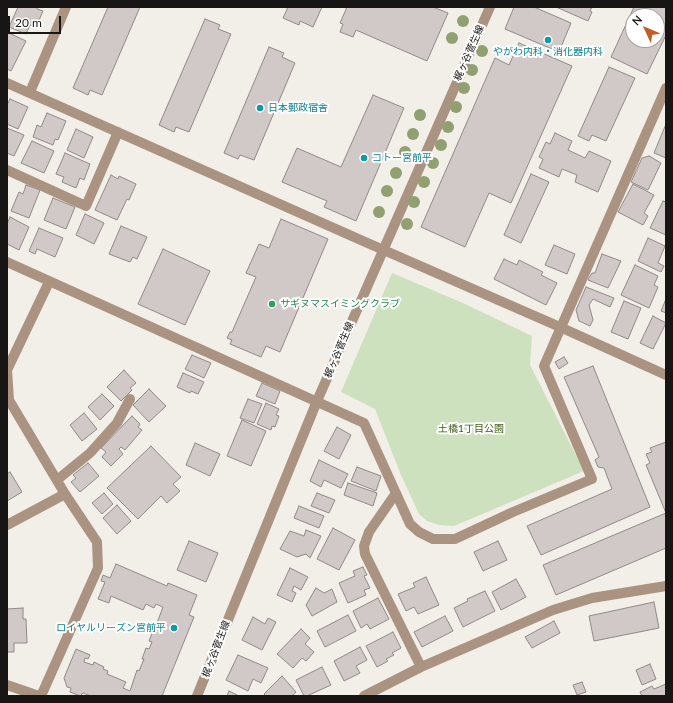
<!DOCTYPE html>
<html>
<head>
<meta charset="utf-8">
<style>
	body { margin:0 }
	#map { position:relative; width:673px; height:703px; overflow:hidden; background:#f2eee8; font-family:Lato,sans-serif }
	canvas { display:block }
	.frame { position:absolute; inset:0; border:8px solid #171614; pointer-events:none }
	.north { position:absolute; left:625px; top:8px; width:40px; height:40px; box-sizing:border-box; background:#fff; border:1px solid #a2a2a1; border-radius:50%; rotate:314deg; font-size:11px; font-weight:700; line-height:16px; text-align:center; color:#171614 }
	.north::after { content:''; display:block; margin:auto; width:14px; height:18px; background:#c15d27; clip-path:polygon(50% 0,100% 100%,50% 72%,0 100%) }
	.scale { position:absolute; left:8px; top:16px; width:53px; height:18px; box-sizing:border-box; border:2px solid #171614; border-top:0; padding-left:5px; font-size:12px; line-height:14px; white-space:nowrap; color:#171614; -webkit-text-stroke:3px #fff; paint-order:stroke }
</style>
</head>
<body>
<div id="map">
<canvas width="673" height="703"></canvas>
<div class="frame"></div>
<div class="north">N</div>
<div class="scale">20 m</div>
</div>
<script>
const ctx = document.querySelector('canvas').getContext('2d');
ctx.lineJoin = 'round';
function fillPath(path, color) { ctx.fillStyle = color; ctx.fill(path, 'evenodd'); }
const poly = rows => new Path2D(rows.map(r => 'M' + r).join(''));
function stroke(path, color, width, dash) { ctx.strokeStyle = color; ctx.lineWidth = width; ctx.lineCap = dash ? 'butt' : 'round'; ctx.setLineDash(dash || []); ctx.stroke(path); }
function drawText(font, color, halo, rows, align = 'center') {
  ctx.font = font + ' Lato,"Noto Sans JP",sans-serif'; ctx.lineWidth = 4; ctx.setLineDash([]); ctx.textBaseline = 'middle'; ctx.strokeStyle = halo; ctx.fillStyle = color; for (const [text, x, y, turn = 0] of rows) {
    ctx.save(); ctx.translate(x, y); ctx.rotate((+turn || 0) * Math.PI / 180); ctx.textAlign = isNaN(turn) ? turn : align; if (halo) ctx.strokeText(text, 0, 0); ctx.fillText(text, 0, 0); ctx.restore();
  }
}
const green = poly([
	[392,273,463,303,532,336,530,365,584,471,454,526,439,525,427,521,419,514,401,475,375,409,341,392]
]);
const building = poly([
	[18,7,37,7,37,9,43,11,36,27,30,25,26,34,9,27,18,7],
	[108,7,140,7,102,95,90,90,88,95,73,88,108,7],
	[288,7,322,7,313,27,300,21,299,25,283,18,288,7],
	[347,7,433,7,448,13,427,61,356,30,353,37,340,32,343,24,340,23,347,7],
	[514,7,534,7,571,23,559,52,505,29,514,7],
	[556,7,592,7,590,11,592,12,588,21,556,7],
	[634,7,666,7,666,35,647,74,611,57,634,7],
	[633,16,657,16,657,40,633,40,633,16],
	[205,19,220,25,218,29,231,34,189,132,176,127,174,132,159,125,205,19],
	[7,32,26,41,11,71,7,69,7,32],
	[519,43,572,66,511,203,489,193,465,247,421,227,495,58,509,65,519,43],
	[269,47,284,53,282,57,295,63,254,160,240,155,238,159,224,153,269,47],
	[609,67,635,78,606,141,592,135,589,141,578,136,609,67],
	[373,95,404,108,356,221,324,207,327,201,282,182,297,148,341,167,373,95],
	[10,99,28,107,18,129,7,124,7,105,10,99],
	[47,113,66,121,58,140,55,139,53,145,33,137,37,125,41,127,47,113],
	[666,124,666,158,654,153,666,124],
	[7,128,24,135,14,156,7,153,7,128],
	[76,129,93,137,84,158,67,150,76,129],
	[555,133,572,141,568,150,585,158,589,151,611,161,598,192,575,182,577,175,562,169,559,177,539,168,543,159,539,157,546,142,550,144,555,133],
	[32,141,54,151,44,173,21,163,32,141],
	[65,153,90,164,84,180,80,178,76,188,62,182,64,177,56,174,65,153],
	[649,156,661,163,648,190,631,182,642,158,649,156],
	[531,174,549,182,521,243,504,235,531,174],
	[111,175,118,179,119,176,136,184,129,200,127,199,117,220,95,210,111,175],
	[633,184,654,195,644,213,648,216,643,225,618,212,633,184],
	[26,185,40,190,29,218,11,211,19,192,23,194,26,185],
	[53,198,75,207,66,229,44,220,53,198],
	[663,201,666,202,666,235,650,228,663,201],
	[85,214,104,223,94,244,76,235,85,214],
	[10,217,29,227,19,250,7,244,7,224,10,217],
	[281,219,328,239,280,352,266,346,261,357,230,344,232,340,227,338,230,332,232,332,256,277,246,273,259,244,269,248,281,219],
	[121,226,147,237,137,259,133,257,130,262,109,254,121,226],
	[39,228,63,238,55,257,37,249,35,254,29,251,39,228],
	[648,238,665,246,658,263,664,266,661,272,638,261,648,238],
	[554,245,575,254,567,274,545,265,554,245],
	[163,249,210,271,185,325,138,304,163,249],
	[602,254,621,261,608,288,588,280,592,273,595,273,602,254],
	[504,259,517,265,519,260,543,272,541,275,557,283,546,305,494,279,504,259],
	[635,265,658,276,654,285,658,287,649,308,621,295,635,265],
	[586,287,614,298,610,307,593,299,589,305,593,320,590,326,579,321,576,310,586,287],
	[666,299,666,313,661,311,666,299],
	[624,301,641,308,628,339,611,332,624,301],
	[653,316,666,323,653,349,640,343,653,316],
	[192,355,211,363,204,378,185,369,192,355],
	[564,357,568,363,559,369,555,362,564,357],
	[593,366,650,507,541,555,527,526,612,489,604,468,598,467,595,460,599,457,564,377,593,366],
	[124,370,136,383,130,388,132,390,121,401,107,387,124,370],
	[183,373,204,382,198,394,191,391,190,393,177,387,183,373],
	[262,383,280,391,275,404,256,396,262,383],
	[149,389,166,406,149,422,133,405,149,389],
	[102,394,114,406,100,420,88,407,102,394],
	[248,399,262,404,254,423,240,418,248,399],
	[266,403,279,409,276,415,279,416,275,427,272,426,271,430,257,424,266,403],
	[84,413,97,429,82,441,70,425,84,413],
	[132,416,140,424,138,427,142,430,125,450,121,447,119,449,123,454,111,466,102,457,106,452,101,448,132,416],
	[242,420,266,431,251,466,227,456,242,420],
	[337,427,351,435,339,459,324,451,337,427],
	[666,442,666,548,556,595,543,565,666,513,646,465,650,463,646,454,652,452,650,448,666,442],
	[195,443,220,454,210,476,186,465,195,443],
	[151,446,181,477,173,484,180,491,167,503,161,496,138,519,107,488,151,446],
	[319,460,348,474,341,488,324,480,321,487,310,481,319,460],
	[88,463,99,476,80,492,71,482,76,478,73,475,88,463],
	[357,467,381,476,376,491,351,481,357,467],
	[10,472,22,492,7,501,7,474,10,472],
	[348,483,377,493,373,506,344,495,348,483],
	[104,493,113,504,102,514,92,503,104,493],
	[317,493,335,500,329,513,311,506,317,493],
	[117,505,131,521,117,534,103,518,117,505],
	[299,506,324,516,319,528,294,518,299,506],
	[333,528,355,540,339,570,317,559,333,528],
	[306,530,321,536,310,558,306,554,297,557,280,549,290,531,304,536,306,530],
	[189,541,218,553,206,582,177,570,189,541],
	[498,541,507,560,483,571,474,552,498,541],
	[116,564,167,586,168,583,197,595,189,615,194,617,162,696,91,696,83,693,80,696,70,692,71,688,67,687,64,678,76,649,90,655,88,659,85,658,84,662,93,665,94,662,104,667,103,669,108,671,107,674,126,682,123,688,130,691,137,670,139,671,144,659,142,659,146,648,149,649,152,642,149,641,153,631,156,633,159,624,157,623,163,607,156,604,154,608,146,604,143,610,111,596,109,603,98,599,105,582,101,581,103,575,110,578,116,564],
	[363,567,367,575,364,576,370,588,364,590,366,595,348,603,339,583,355,576,353,571,363,567],
	[290,568,308,577,301,590,294,586,292,591,296,593,292,602,277,595,290,568],
	[426,577,439,605,418,614,414,607,406,611,398,594,415,587,413,583,426,577],
	[516,579,526,597,501,610,492,592,516,579],
	[316,588,324,593,332,589,337,602,312,616,306,605,316,588],
	[485,591,495,611,463,627,454,608,468,601,467,599,485,591],
	[378,598,389,619,370,629,367,624,361,628,353,611,378,598],
	[654,602,659,628,594,641,589,616,654,602],
	[23,608,23,619,26,619,27,643,14,643,14,652,7,652,7,609,23,608],
	[348,615,356,631,325,647,317,631,348,615],
	[445,616,453,631,422,647,414,632,445,616],
	[253,617,265,624,268,618,276,622,262,650,242,640,253,617],
	[554,621,560,633,532,648,525,637,554,621],
	[301,629,310,638,305,644,314,652,306,661,302,658,293,668,277,654,301,629],
	[393,632,401,648,392,653,394,655,386,659,388,661,377,667,366,646,393,632],
	[360,647,367,660,356,666,360,673,344,681,334,661,360,647],
	[238,655,268,668,261,683,253,679,248,691,226,680,238,655],
	[650,664,656,679,642,685,636,670,650,664],
	[322,667,331,685,307,696,304,696,296,680,322,667],
	[282,676,296,692,292,696,266,696,264,694,282,676],
	[582,682,586,692,577,695,573,685,582,682],
	[666,684,666,696,642,696,640,692,652,686,654,689,666,684],
	[229,691,239,696,227,696,229,691]
]);
const minor = poly([
	[7,83,363,241,560,327,666,375],
	[30,92,66,7],
	[7,170,86,206,118,132],
	[7,262,364,423,410,524,419,532,433,539,455,539,513,512,592,479,544,366,666,88],
	[57,480,90,453,117,423,130,399],
	[396,493,369,532,364,546,365,554,421,667],
	[7,525,65,494],
	[7,685,39,696],
	[41,696,98,568,97,542,65,494,9,400,7,370,49,282],
	[197,696,317,401,490,7],
	[364,696,421,667,553,610,592,598,666,586]
]);
const trees = [
	[463,21],
	[452,38],
	[482,51],
	[472,70],
	[464,88],
	[456,107],
	[420,115],
	[448,127],
	[413,134],
	[441,145],
	[405,152],
	[433,163],
	[396,173],
	[424,182],
	[387,191],
	[414,202],
	[379,212],
	[407,224]
];
const markers = [
	[548,40,4,"#0f9aa8"],
	[260,108,4,"#0f9aa8"],
	[364,158,4,"#0f9aa8"],
	[272,304,4,"#2e9e5b"],
	[174,628,4,"#0f9aa8"]
];
const cultureNames = [
	["やがわ内科・消化器内科",548,52,"center"],
	["日本郵政宿舎",268,108],
	["コトー宮前平",372,158],
	["ロイヤルリーズン宮前平",166,628,"right"]
];
const streetNames = [
	["梶ヶ谷菅生線",469,53,-66],
	["梶ヶ谷菅生線",339,350,-67],
	["梶ヶ谷菅生線",216,649,-69]
];
const leisureNames = [
	["サギヌマスイミングクラブ",280,304]
];
const parkNames = [
	["土橋1丁目公園",471,429]
];
fillPath(green, '#cee1be');
fillPath(building, '#d0c9c8');
stroke(building, '#908988', 1);
stroke(minor, '#aa9381', 10);
ctx.fillStyle = '#90a071';
for (const [x, y] of trees) { ctx.beginPath(); ctx.arc(x, y, 6, 0, 2 * Math.PI); ctx.fill(); }
for (const [x, y, r, color] of markers) { const dot = new Path2D(); dot.arc(x, y, r, 0, 2 * Math.PI); ctx.fillStyle = color; ctx.fill(dot); stroke(dot, '#fff', 1.5); }
drawText('10px', '#0d838f', '#fff', cultureNames, 'left');
drawText('10px', '#171614', '#fff', streetNames);
drawText('10px', '#27864d', '#fff', leisureNames, 'left');
drawText('10px', '#3f610f', '#fff', parkNames);
</script>
</body>
</html>
